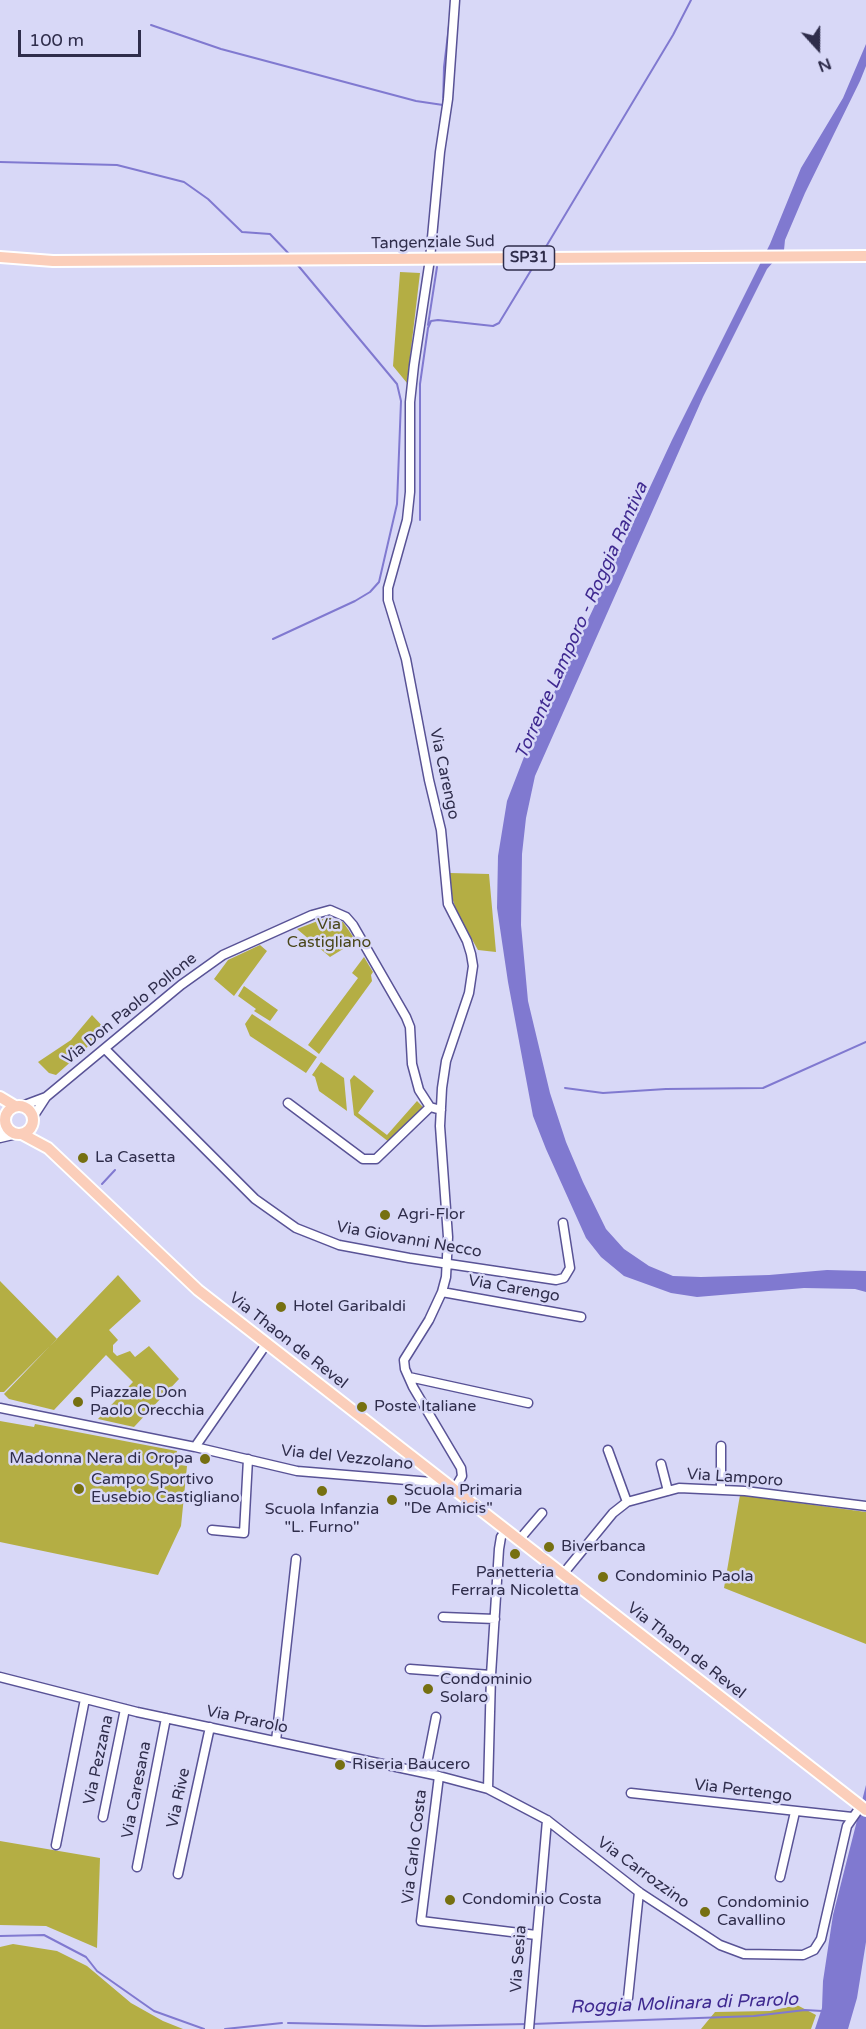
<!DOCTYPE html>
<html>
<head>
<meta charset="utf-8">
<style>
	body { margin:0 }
	#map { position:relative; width:866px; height:2029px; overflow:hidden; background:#d8d8f7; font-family:"Varela Round",sans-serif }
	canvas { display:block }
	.north { position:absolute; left:788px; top:18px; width:60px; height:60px; -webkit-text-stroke:4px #d8d8f7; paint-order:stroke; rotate:159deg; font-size:16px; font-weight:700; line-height:24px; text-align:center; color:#2f2d4b }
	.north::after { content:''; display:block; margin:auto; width:21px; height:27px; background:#2f2d4b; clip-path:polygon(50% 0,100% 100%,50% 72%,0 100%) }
	.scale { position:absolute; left:18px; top:30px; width:123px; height:27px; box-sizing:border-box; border:3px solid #2f2d4b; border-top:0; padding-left:8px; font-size:18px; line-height:21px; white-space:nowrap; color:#2f2d4b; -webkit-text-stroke:4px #d8d8f7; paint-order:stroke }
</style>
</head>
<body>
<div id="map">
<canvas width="866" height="2029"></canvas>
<div class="north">N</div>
<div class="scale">100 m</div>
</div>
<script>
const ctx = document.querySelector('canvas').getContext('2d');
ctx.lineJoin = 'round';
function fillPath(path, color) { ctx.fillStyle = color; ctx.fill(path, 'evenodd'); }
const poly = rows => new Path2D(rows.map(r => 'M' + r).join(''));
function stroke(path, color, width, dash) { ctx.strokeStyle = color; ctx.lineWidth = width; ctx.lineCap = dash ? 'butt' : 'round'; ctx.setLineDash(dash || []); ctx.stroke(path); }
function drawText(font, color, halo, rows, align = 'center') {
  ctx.font = font + ' "Varela Round",sans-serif'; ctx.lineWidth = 5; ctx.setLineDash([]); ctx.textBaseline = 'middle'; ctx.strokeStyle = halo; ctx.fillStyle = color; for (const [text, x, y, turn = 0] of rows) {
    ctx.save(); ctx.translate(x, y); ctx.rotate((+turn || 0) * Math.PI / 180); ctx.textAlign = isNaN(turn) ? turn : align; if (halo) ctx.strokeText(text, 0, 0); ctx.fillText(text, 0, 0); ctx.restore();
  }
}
const green = poly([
	[400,272,420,273,407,383,393,366],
	[450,873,489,874,496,952,478,950,457,913,449,888],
	[328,917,343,922,356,941,330,957,297,929],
	[260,945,267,951,234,996,214,979,228,960],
	[364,957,373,972,371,975,372,981,319,1054,308,1045,358,978,352,973],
	[244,986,278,1010,270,1021,254,1011,256,1009,238,996],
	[252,1014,317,1057,306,1073,250,1036,245,1024],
	[92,1015,106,1030,104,1032,56,1075,49,1073,38,1062,71,1040],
	[321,1062,344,1078,347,1111,319,1091,315,1077,312,1075],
	[354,1075,374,1091,358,1113,387,1135,417,1101,424,1108,389,1142,354,1115,350,1080],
	[118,1275,141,1301,109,1330,118,1340,113,1345,113,1352,117,1356,130,1351,135,1357,149,1346,179,1379,134,1427,98,1419,133,1382,106,1355,54,1410,9,1399,4,1394],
	[0,1281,57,1339,4,1392,0,1392],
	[0,1421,34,1427,35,1424,177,1451,174,1464,187,1466,181,1526,158,1575,0,1542],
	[740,1495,866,1512,866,1644,724,1588],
	[0,1841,100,1858,97,1948,46,1926,0,1925],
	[13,1944,57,1951,87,1966,131,2003,163,2021,183,2029,0,2029,0,1947],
	[797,2005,816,2015,811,2029,701,2029,715,2012,770,2011]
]);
const water = poly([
	[866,44,866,66,860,81,805,193,785,240,784,250,767,269,703,397,535,776,526,818,522,854,521,925,528,1001,550,1093,566,1142,583,1182,606,1229,624,1249,649,1266,673,1276,701,1277,769,1275,827,1270,866,1271,866,1292,855,1289,804,1288,697,1297,671,1293,624,1276,601,1257,586,1238,546,1149,533,1116,508,982,497,908,498,856,507,801,524,757,672,440,770,244,801,168,843,98],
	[866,1785,866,1942,857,1998,848,2029,815,2029,822,2008,823,1981,833,1915]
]);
const stream = poly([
	[151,25,221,49,416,101,443,105],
	[443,104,444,67,450,17],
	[0,162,117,165,184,182,208,199,242,232,270,234,291,256],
	[544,250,673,35,691,0],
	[427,252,433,184],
	[428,325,437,267],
	[420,520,420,384,428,328,431,321,438,320,493,326,499,323,533,267],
	[273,639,355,601,370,592,379,582,397,504,401,401,397,384,296,263],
	[565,1088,603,1093,666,1089,763,1088,866,1042],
	[102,1184,115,1170],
	[0,1936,44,1935,86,1957,97,1971,154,2011,204,2029],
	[288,2023,425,2026,528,2024],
	[532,2024,754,2016,805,2010,822,2011],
	[225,2029,282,2023]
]);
const minor = poly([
	[105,1049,255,1199,296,1228,339,1245,409,1258,556,1280,564,1278,570,1268,563,1223],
	[288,1103,363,1159,376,1159,430,1107],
	[22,1106,46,1097,181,985,223,955,312,915,330,910,346,917,353,925,406,1017,410,1027,412,1064,419,1090,430,1107,441,1110],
	[33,1117,46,1097],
	[0,1131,4,1121],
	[0,1138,17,1134],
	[442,1292,581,1317],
	[409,1377,528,1403],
	[0,1408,195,1447,297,1471,444,1483],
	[195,1447,267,1343],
	[608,1450,627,1502],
	[661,1464,668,1491],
	[454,1490,462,1476,461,1468,413,1387,405,1369,404,1360,429,1320,442,1292,446,1277,448,1237,440,1126,442,1088,446,1061,469,993,473,966,471,954,467,941,448,904,441,830,429,780,406,659,388,600,388,588,407,520,410,492,410,402,414,365,430,259,440,152,448,99,455,0],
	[721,1490,721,1446],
	[212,1530,244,1533,248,1459],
	[519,1540,542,1513],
	[563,1574,613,1513,627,1502,679,1488,745,1491,866,1506],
	[443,1617,495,1619],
	[410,1669,491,1675],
	[0,1677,137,1712,439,1776,488,1789,547,1820,639,1892,720,1945,744,1954,803,1955,814,1950,821,1939,847,1826,861,1806],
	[276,1741,296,1559],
	[425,1773,436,1717],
	[439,1776,421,1921,536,1935],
	[488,1789,491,1675,499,1549,501,1537,506,1530],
	[631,1793,852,1817],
	[103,1817,125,1709],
	[56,1845,85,1699],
	[137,1867,166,1718],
	[178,1874,210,1727],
	[780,1877,795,1812],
	[628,1998,639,1892],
	[529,2029,547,1820]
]);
const major = poly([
	[0,257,53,261,866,256],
	[0,1097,15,1106],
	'5 1120a14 14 0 1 1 28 0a14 14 0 1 1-28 0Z',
	[22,1134,48,1148,198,1290,866,1810]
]);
const markers = [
	[83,1158,6,"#767011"],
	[385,1215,6,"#767011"],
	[281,1307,6,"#767011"],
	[78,1402,6,"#767011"],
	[362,1407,6,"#767011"],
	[205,1459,6,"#767011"],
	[79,1489,6,"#767011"],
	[322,1491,6,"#767011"],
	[392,1500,6,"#767011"],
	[549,1547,6,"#767011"],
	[515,1554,6,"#767011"],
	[603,1577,6,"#767011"],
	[428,1689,6,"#767011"],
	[340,1765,6,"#767011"],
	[450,1900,6,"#767011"],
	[705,1912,6,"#767011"]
];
const shields = [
	[529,258,51]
];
const shieldNames = [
	["SP31",529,258]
];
const streetNames = [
	["Tangenziale Sud",433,243,-1],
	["Via Carengo",444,774,78],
	["Via Don Paolo Pollone",130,1009,-39],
	["Via Giovanni Necco",409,1240,10],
	["Via Carengo",514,1289,10],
	["Via Thaon de Revel",288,1341,38],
	["Via del Vezzolano",347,1458,6],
	["Via Lamporo",735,1478,4],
	["Via Thaon de Revel",686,1651,38],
	["Via Prarolo",247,1720,12],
	["Via Pezzana",99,1760,-78],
	["Via Caresana",137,1790,-79],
	["Via Pertengo",743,1791,7],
	["Via Rive",179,1798,-78],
	["Via Carlo Costa",415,1847,-83],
	["Via Carrozzino",643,1873,36],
	["Via Sesia",519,1959,-86]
];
const parkNames = [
	["Via",329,925],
	["Castigliano",329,943]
];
const poiNames = [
	["La Casetta",95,1158],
	["Agri-Flor",397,1215],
	["Hotel Garibaldi",293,1307],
	["Piazzale Don",90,1393],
	["Paolo Orecchia",90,1411],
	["Poste Italiane",374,1407],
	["Madonna Nera di Oropa",193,1459,"right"],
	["Campo Sportivo",91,1480],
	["Eusebio Castigliano",91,1498],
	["Scuola Primaria",404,1491],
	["\"De Amicis\"",404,1509],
	["Scuola Infanzia",322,1510,"center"],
	["\"L. Furno\"",322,1528,"center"],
	["Biverbanca",561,1547],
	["Panetteria",515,1573,"center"],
	["Ferrara Nicoletta",515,1591,"center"],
	["Condominio Paola",615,1577],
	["Condominio",440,1680],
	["Solaro",440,1698],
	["Riseria Baucero",352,1765],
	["Condominio Costa",462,1900],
	["Condominio",717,1903],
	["Cavallino",717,1921]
];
const waterNames = [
	["Torrente Lamporo - Roggia Rantiva",582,621,-66],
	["Roggia Molinara di Prarolo",684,2004,-2]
];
fillPath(green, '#b4ae44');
fillPath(water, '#8079d0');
stroke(stream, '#8079d0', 2);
stroke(minor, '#595396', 11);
stroke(major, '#fff', 14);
stroke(minor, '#fff', 8);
stroke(major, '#fbceba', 10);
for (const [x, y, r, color] of markers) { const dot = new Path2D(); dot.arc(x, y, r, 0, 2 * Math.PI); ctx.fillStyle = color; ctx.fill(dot); stroke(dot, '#d8d8f7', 2); }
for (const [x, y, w] of shields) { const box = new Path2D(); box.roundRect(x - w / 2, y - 12, w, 24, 4.5); ctx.fillStyle = '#d8d8f7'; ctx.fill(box); stroke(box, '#2f2d4b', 1.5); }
drawText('bold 15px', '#2f2d4b', null, shieldNames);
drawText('16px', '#2f2d4b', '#d8d8f7', streetNames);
drawText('16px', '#494619', '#d8d8f7', parkNames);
drawText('16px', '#2f2d4b', '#d8d8f7', poiNames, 'left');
drawText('italic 18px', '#3f2990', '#d8d8f7', waterNames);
</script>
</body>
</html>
